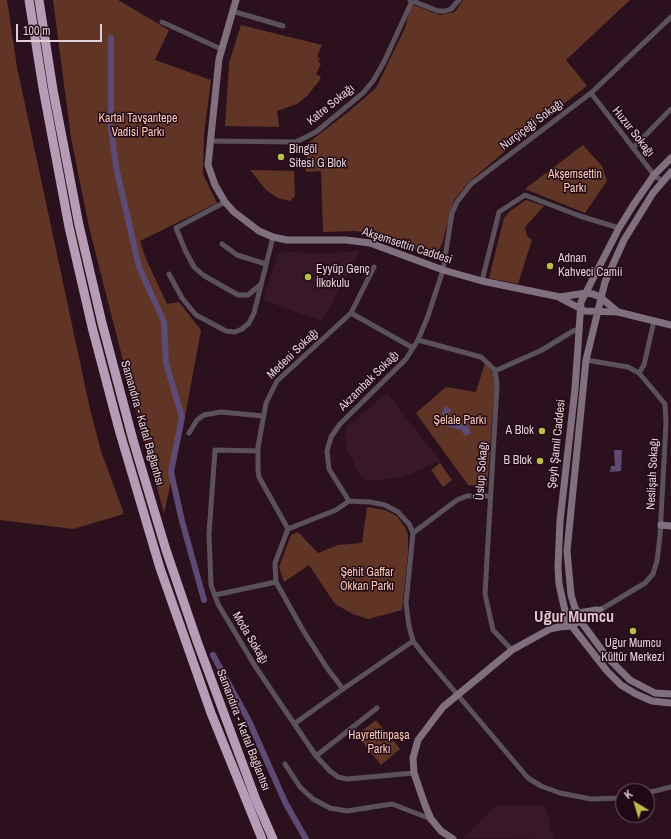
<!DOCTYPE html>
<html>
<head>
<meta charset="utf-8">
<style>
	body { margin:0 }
	#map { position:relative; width:671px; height:839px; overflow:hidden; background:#2b111d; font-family:"Archivo Narrow",sans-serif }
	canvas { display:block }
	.north { position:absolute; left:615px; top:783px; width:40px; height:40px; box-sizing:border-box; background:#200814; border:1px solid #6e5862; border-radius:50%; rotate:322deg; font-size:11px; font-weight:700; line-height:16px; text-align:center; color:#e3d1d8 }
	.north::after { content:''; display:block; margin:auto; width:14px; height:18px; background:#b8c147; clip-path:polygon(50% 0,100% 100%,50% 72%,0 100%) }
	.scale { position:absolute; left:16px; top:24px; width:86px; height:18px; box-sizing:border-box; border:2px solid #e3d1d8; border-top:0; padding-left:5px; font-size:12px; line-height:14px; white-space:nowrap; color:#e3d1d8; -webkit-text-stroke:3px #200814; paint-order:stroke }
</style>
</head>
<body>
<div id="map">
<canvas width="671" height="839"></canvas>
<div class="north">K</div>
<div class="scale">100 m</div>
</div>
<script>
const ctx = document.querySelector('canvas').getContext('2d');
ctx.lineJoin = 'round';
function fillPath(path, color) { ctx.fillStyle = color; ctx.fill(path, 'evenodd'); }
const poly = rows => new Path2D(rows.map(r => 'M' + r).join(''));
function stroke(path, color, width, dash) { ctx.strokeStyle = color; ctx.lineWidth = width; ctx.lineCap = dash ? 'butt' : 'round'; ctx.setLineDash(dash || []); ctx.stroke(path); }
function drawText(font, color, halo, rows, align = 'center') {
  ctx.font = font + ' "Archivo Narrow",sans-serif'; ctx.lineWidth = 3; ctx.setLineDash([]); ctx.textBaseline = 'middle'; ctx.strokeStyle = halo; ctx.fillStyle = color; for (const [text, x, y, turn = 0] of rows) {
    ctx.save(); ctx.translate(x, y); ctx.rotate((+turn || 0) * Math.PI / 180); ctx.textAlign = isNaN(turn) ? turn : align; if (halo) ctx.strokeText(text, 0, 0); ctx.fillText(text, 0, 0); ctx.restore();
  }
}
const built = poly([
	[281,251,321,254,360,251,322,321,263,300,277,255],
	[387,393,440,461,403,477,371,481,362,478,346,448,345,428],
	[495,806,544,806,548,814,550,833,553,833,554,839,464,838]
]);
const green = poly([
	[0,0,7,0,17,67,90,409,101,451,124,514,73,529,0,520],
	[53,0,118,0,169,30,155,60,211,80,204,134,203,174,217,203,140,241,146,259,167,304,179,302,201,330,182,433,164,513,135,408,89,227,71,138],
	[463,0,630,0,566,60,587,86,537,124,470,181,454,200,442,244,436,258,386,237,356,231,323,232,321,171,306,172,308,143,347,113,376,88,405,28,411,4,440,15,455,12],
	[241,25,322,45,317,57,320,58,318,61,321,64,316,74,321,77,319,81,307,96,297,104,277,111,279,127,225,126,229,63],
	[583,145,602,166,607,181,585,213,525,189],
	[250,170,294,171,295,196,290,201,278,198,266,190],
	[526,200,544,206,525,227,527,236,532,240,518,284,489,278,504,218,510,211],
	[485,363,491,370,495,381,487,487,468,485,416,413,446,387,476,392],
	[440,463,452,480,443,487,431,470],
	[367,507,385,510,397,516,405,527,408,535,408,553,402,610,368,619,353,614,335,604,309,565,284,582,279,567,291,535,298,532,318,553,338,545,362,543],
	[376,720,400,749,381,765,357,735]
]);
const water = poly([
	[446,406,451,410,448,414,448,420,456,423,467,424,471,433,465,436,461,430,443,425,442,411],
	[614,450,622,450,621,471,610,472,611,466,615,466]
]);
const canal = poly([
	[111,38,111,127,116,167,139,267,164,322,166,363,182,417,171,472,182,521,204,600],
	[213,655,249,721,286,804,306,839]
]);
const street = poly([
	[410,0,438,11,445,11,451,9,459,0],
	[232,11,283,26],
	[162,22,221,49],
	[591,93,654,175,662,181],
	[210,141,296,142,316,132,363,93,373,81,384,62,412,1],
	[633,148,671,109],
	[225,202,176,228,185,250,194,267,203,275,238,295,248,295,260,285],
	[222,244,237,255,266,264],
	[169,274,182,298,196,315,226,331,235,332,242,329,249,323,254,313,273,237],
	[482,281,499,212,525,195,580,216,619,228],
	[351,313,374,267],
	[418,340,481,357,494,369,496,377,497,385,485,594,493,630,512,650],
	[586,360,628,367,639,373,665,404,666,423,660,536,657,561,653,574,645,583,600,610],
	[495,371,542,350,573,331,580,329],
	[639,373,644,365,654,321],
	[189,433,197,420,204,415,221,412,263,416],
	[258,451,215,450,209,534,211,585,218,604,255,666,316,756,330,771,338,777,347,779,414,773],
	[349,501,329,469,327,451,331,437,340,424,406,359,418,340,428,316,443,270,452,213,457,202,471,184,591,93,671,17],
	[288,529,259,477,258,469,258,447,266,403,277,381,351,313,413,348],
	[413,533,457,500,467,496,490,496],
	[215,595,276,582],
	[413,641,343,689,327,668,304,632,276,582,275,563,288,529,336,510,349,501,370,502,385,505,398,512,409,524,413,533,406,603,409,626,413,641,423,654,528,778,541,786,560,793,591,799,623,798],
	[294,724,343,689],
	[316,756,377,708],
	[285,764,300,787,313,799,330,808,347,811,392,804,431,819],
	[647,793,671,787]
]);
const secondary = poly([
	[236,0,219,59,208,165,215,185,225,202,234,212,259,231,273,237,287,240,346,240,370,243,443,270,482,281,560,297,586,293,593,294,600,297,618,312],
	[671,158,654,175,634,204,619,228,581,302,575,389,560,521,558,567,559,584,567,620,607,671,621,685,636,694,652,701,671,703],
	[671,172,653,193,624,240,605,282,586,360,567,551,571,595,575,608,580,615,582,623,607,657,630,680,655,693,671,694],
	[560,298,585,311,618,312,671,325],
	[661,525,671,526],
	[559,627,566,615,572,612,579,613,596,610],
	[453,839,441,831,431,819,425,805,414,773,413,758,418,740,443,707,512,650,550,629,559,627,571,626,600,610]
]);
const highway = poly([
	[29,0,43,88,69,227,92,327,120,433,160,568,211,713,262,839],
	[39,0,53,90,79,225,102,323,133,440,166,550,197,641,256,800,273,839]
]);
const markers = [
	[281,157,4,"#b8c147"],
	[550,266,4,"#b8c147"],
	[308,277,4,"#b8c147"],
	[542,431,4,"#b8c147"],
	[540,461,4,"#b8c147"],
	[633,631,4,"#b8c147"]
];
const streetNames = [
	["Katre Sokağı",331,105,-39],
	["Nurçiçeği Sokağı",532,125,-37],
	["Huzur Sokağı",633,132,52],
	["Akşemsettin Caddesi",407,246,18],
	["Medeni Sokağı",293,354,-44],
	["Akzambak Sokağı",369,381,-45],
	["Samandıra - Kartal Bağlantısı",142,423,74],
	["Şeyh Şamil Caddesi",557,444,-84],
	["Üslup Sokağı",482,471,-86],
	["Neslişah Sokağı",653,474,-87],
	["Moda Sokağı",250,638,59],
	["Samandıra - Kartal Bağlantısı",243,730,69]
];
const parkNames = [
	["Kartal Tavşantepe",138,119],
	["Vadisi Parkı",138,133],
	["Akşemsettin",575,175],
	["Parkı",575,189],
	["Şelale Parkı",460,421],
	["Şehit Gaffar",367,573],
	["Okkan Parkı",367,587],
	["Hayrettinpaşa",379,736],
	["Parkı",379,750]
];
const poiNames = [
	["Bingöl",289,150],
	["Sitesi G Blok",289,164],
	["Adnan",558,259],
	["Kahveci Camii",558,273],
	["Eyyüp Genç",316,270],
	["İlkokulu",316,284],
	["A Blok",534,431,"right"],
	["B Blok",532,461,"right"],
	["Uğur Mumcu",633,644,"center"],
	["Kültür Merkezi",633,658,"center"]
];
const districtNames = [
	["Uğur Mumcu",574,618]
];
fillPath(built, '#381827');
fillPath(green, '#603526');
fillPath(water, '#5d4a75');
stroke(canal, '#5d4a75', 6);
stroke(street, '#5b515b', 5);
stroke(secondary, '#80707f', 7);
stroke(highway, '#b69db5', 9);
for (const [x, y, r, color] of markers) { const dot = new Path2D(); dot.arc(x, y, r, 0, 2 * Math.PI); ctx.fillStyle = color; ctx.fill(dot); stroke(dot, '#200814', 1.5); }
drawText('12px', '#e3d1d8', '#200814', streetNames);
drawText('12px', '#fdccbb', '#200814', parkNames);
drawText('12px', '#e3d1d8', '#200814', poiNames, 'left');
drawText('bold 16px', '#e5c1cf', '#200814', districtNames);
</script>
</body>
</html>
